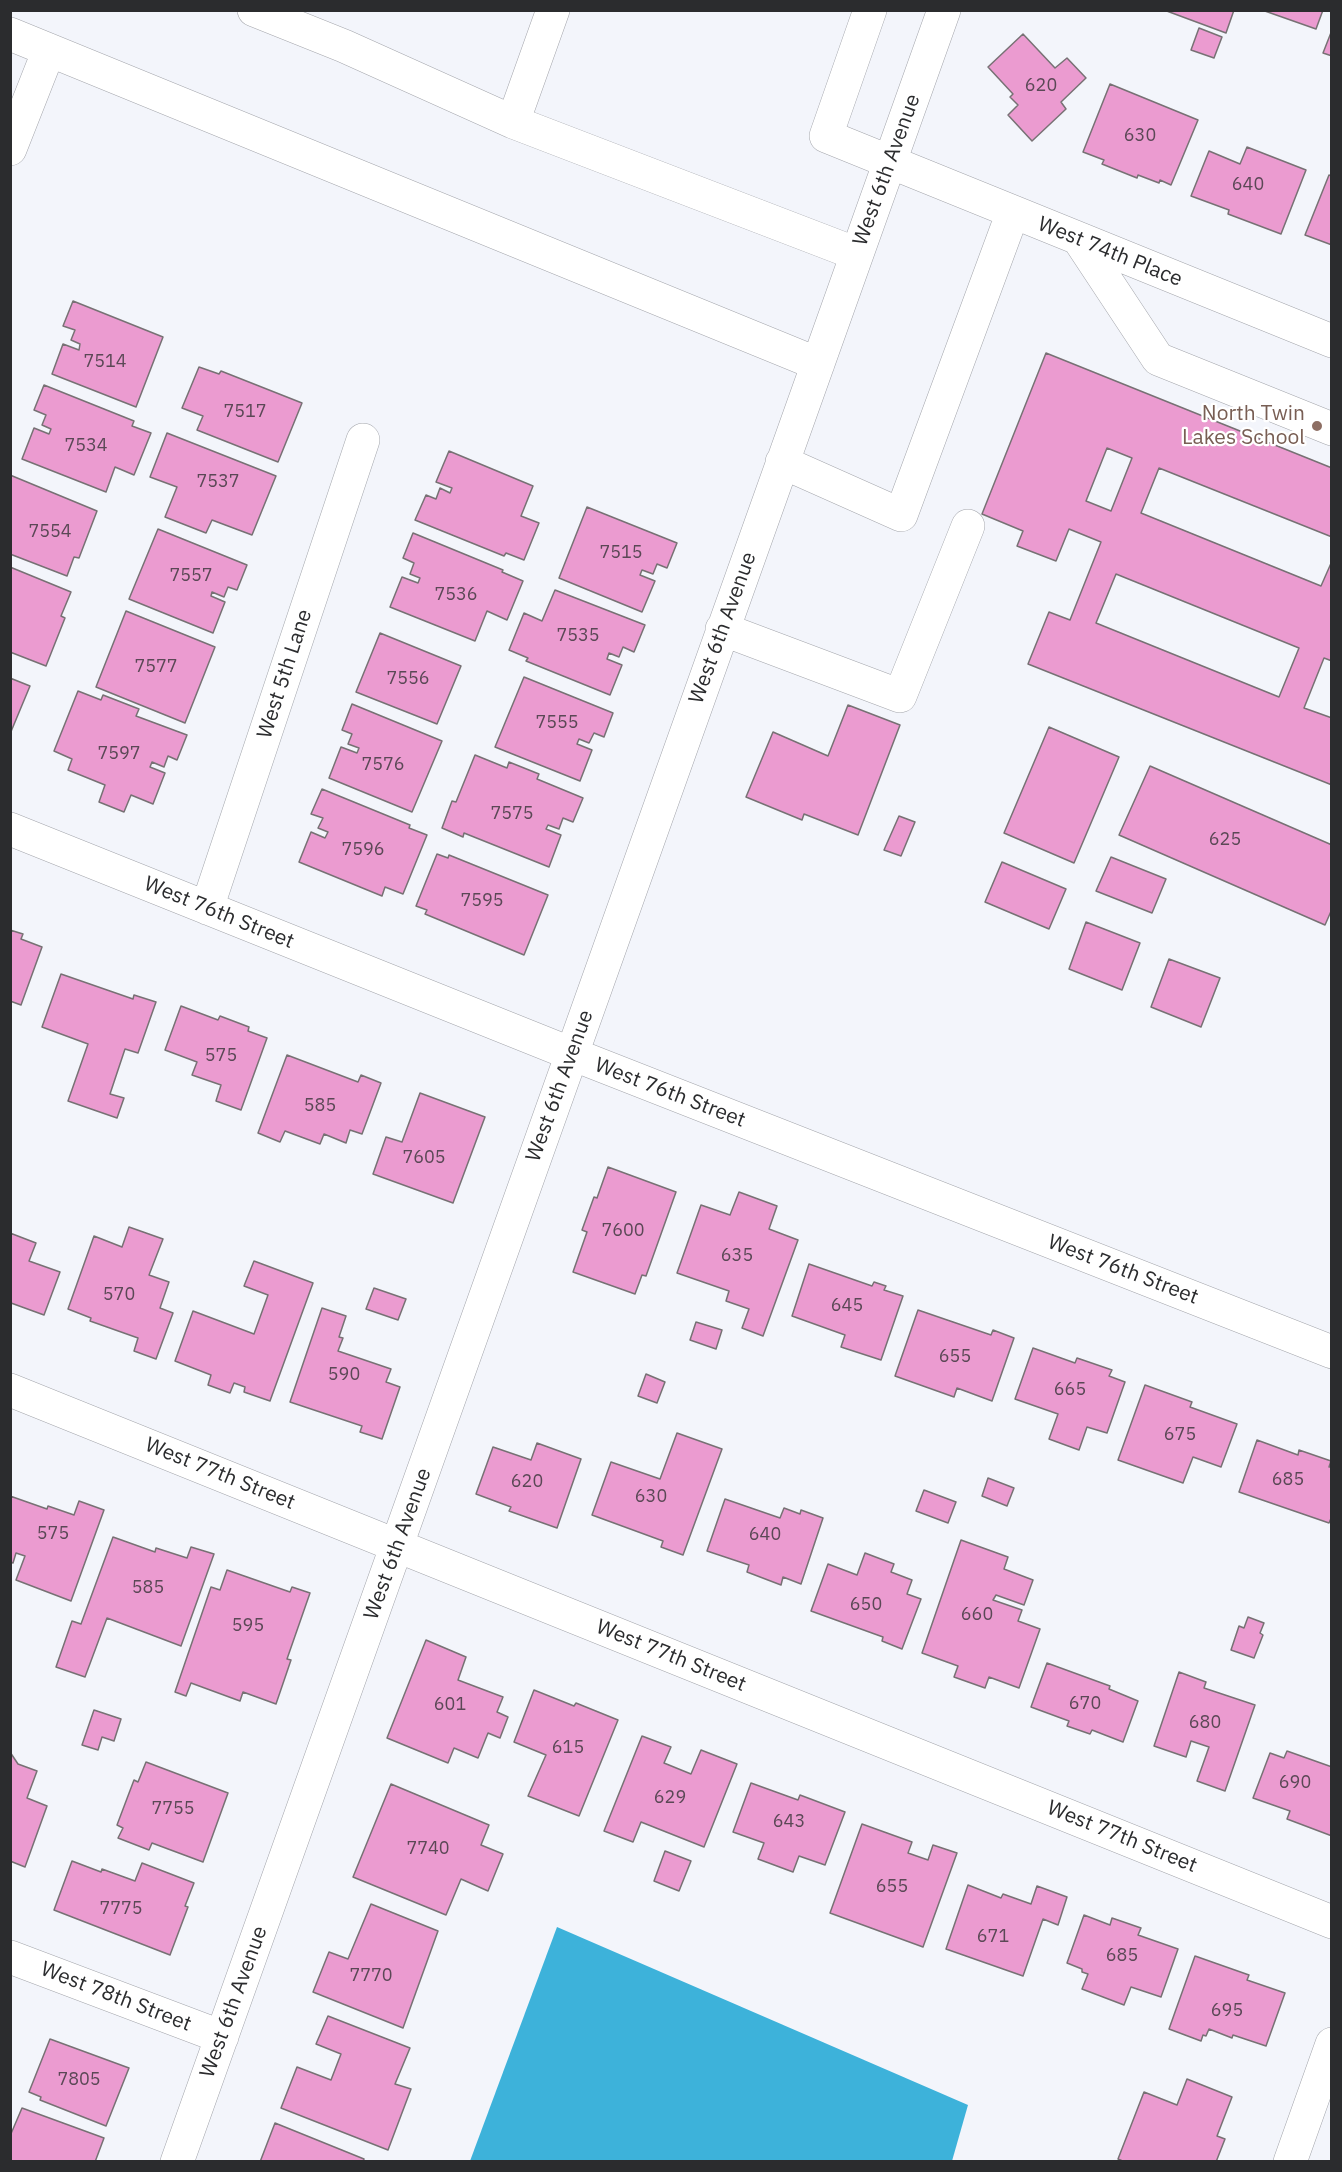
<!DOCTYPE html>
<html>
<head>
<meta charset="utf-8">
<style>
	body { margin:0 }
	#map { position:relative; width:1342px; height:2172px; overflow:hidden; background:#f3f5fb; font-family:"IBM Plex Sans",sans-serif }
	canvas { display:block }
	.frame { position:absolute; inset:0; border:12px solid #2b2c2e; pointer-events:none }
</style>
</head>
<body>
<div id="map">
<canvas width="1342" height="2172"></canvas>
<div class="frame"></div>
</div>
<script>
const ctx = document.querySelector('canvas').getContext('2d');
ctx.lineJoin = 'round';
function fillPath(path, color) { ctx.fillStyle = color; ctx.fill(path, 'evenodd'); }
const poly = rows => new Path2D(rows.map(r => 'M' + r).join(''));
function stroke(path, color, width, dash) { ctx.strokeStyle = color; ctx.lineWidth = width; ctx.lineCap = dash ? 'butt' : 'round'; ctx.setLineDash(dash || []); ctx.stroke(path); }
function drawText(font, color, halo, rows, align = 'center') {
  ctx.font = font + ' "IBM Plex Sans",sans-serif'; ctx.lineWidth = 4.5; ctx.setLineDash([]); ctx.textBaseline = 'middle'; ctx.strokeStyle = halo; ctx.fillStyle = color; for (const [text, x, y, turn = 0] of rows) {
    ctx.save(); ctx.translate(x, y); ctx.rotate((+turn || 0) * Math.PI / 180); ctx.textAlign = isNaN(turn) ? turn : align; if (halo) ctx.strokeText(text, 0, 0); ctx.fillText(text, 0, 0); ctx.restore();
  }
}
const water = poly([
	[557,1927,968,2105,952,2161,470,2161]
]);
const building = poly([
	[1164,10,1234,10,1226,33,1164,10],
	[1262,10,1323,10,1316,29,1262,10],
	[1199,28,1222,37,1214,58,1191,50,1199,28],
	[1332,30,1332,56,1323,53,1332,30],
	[1023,34,1055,68,1067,58,1086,78,1061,102,1066,109,1032,141,1008,115,1018,105,1010,97,1013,94,988,67,1023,34],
	[1110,84,1198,120,1171,185,1160,180,1159,183,1138,175,1137,178,1102,164,1104,160,1083,152,1110,84],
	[1247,147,1306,170,1281,234,1228,214,1229,210,1191,196,1209,151,1240,164,1247,147],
	[1329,175,1332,176,1332,245,1305,235,1329,175],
	[73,301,163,337,136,407,52,374,63,344,79,350,80,344,71,340,75,330,63,326,73,301],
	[1046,353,1332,468,1332,537,1159,468,1141,513,1321,586,1332,561,1332,661,1324,658,1304,708,1332,718,1332,785,1028,664,1049,612,1070,620,1101,542,1069,529,1056,561,1017,546,1023,531,982,514,1046,353],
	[1107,448,1132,458,1111,511,1086,501,1107,448],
	[1116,574,1299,648,1279,697,1096,623,1116,574],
	[199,367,219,374,221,371,302,403,278,462,197,430,203,416,182,408,199,367],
	[44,385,134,421,132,426,151,433,134,475,115,467,106,492,22,459,34,428,49,434,51,429,42,425,46,415,34,410,44,385],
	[167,433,276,476,252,535,212,520,206,533,165,517,177,487,150,477,167,433],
	[449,451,533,486,521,516,539,523,524,560,506,553,504,556,415,520,426,495,436,499,440,488,450,493,452,488,436,482,449,451],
	[10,475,97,511,79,558,74,557,67,576,10,554,10,475],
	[587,507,677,543,667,568,657,564,653,574,642,570,640,575,655,581,642,612,559,578,587,507],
	[158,529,247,565,237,590,228,587,224,597,212,592,211,596,225,602,213,633,129,599,158,529],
	[413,533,503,570,502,572,523,581,507,620,487,611,475,641,390,607,402,577,418,583,420,578,410,574,414,563,403,558,413,533],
	[10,567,71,592,61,616,65,618,46,666,10,652,10,567],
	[555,590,645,625,634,652,623,647,619,657,609,653,607,659,622,665,610,695,526,661,528,658,509,650,524,613,542,621,555,590],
	[126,611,215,647,185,723,96,687,126,611],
	[380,633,461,666,437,724,356,692,380,633],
	[524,677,613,713,604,737,594,733,589,743,579,739,577,744,592,750,580,781,495,747,524,677],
	[10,678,30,686,10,734,10,678],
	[78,691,101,700,103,695,139,709,136,716,187,735,177,760,168,756,164,767,152,762,150,767,165,773,153,804,131,795,124,812,99,802,105,785,68,770,72,759,54,751,78,691],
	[352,704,442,741,412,812,329,778,341,747,357,753,359,748,348,744,352,734,342,730,352,704],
	[848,705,900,725,858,835,804,814,802,820,746,797,773,732,828,756,848,705],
	[1049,727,1119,757,1074,863,1004,833,1049,727],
	[475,755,507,768,509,762,539,774,537,779,583,798,573,822,563,818,559,829,548,825,546,829,561,835,549,867,464,833,463,837,442,828,452,801,456,802,475,755],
	[1150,766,1332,845,1332,909,1325,925,1119,835,1150,766],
	[322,789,410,825,409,828,427,835,403,894,385,887,382,896,299,862,311,832,325,838,328,832,318,828,323,818,311,814,322,789],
	[899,816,915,822,901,856,884,850,899,816],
	[437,854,448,858,449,855,548,895,524,955,425,914,427,910,416,906,437,854],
	[1111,857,1166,879,1152,913,1096,891,1111,857],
	[1002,862,1066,889,1049,929,985,902,1002,862],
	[1086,922,1140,943,1122,990,1069,969,1086,922],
	[10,930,23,934,21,939,42,947,21,1005,10,1001,10,930],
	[1169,959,1220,978,1201,1027,1151,1007,1169,959],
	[61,974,133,999,134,995,156,1002,138,1053,125,1049,110,1094,124,1098,117,1118,68,1101,88,1044,42,1027,61,974],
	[181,1006,218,1020,220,1016,249,1027,248,1031,267,1038,241,1110,216,1101,221,1085,192,1075,197,1062,165,1050,181,1006],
	[287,1055,358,1082,361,1075,381,1083,362,1134,350,1130,346,1143,324,1134,320,1144,285,1131,280,1142,258,1133,287,1055],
	[420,1093,485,1117,453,1203,373,1174,386,1137,402,1142,420,1093],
	[608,1167,676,1192,646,1276,642,1275,635,1294,573,1272,587,1232,582,1230,594,1197,597,1198,608,1167],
	[739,1192,777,1206,769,1229,798,1240,763,1336,742,1328,749,1309,726,1301,729,1291,677,1273,701,1205,730,1215,739,1192],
	[129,1227,163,1239,149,1275,169,1282,160,1308,173,1313,156,1359,134,1351,138,1338,90,1321,91,1318,68,1309,94,1236,122,1247,129,1227],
	[10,1233,36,1243,29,1261,60,1272,44,1315,11,1303,10,1305,10,1233],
	[254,1261,313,1283,270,1401,244,1392,245,1387,234,1383,230,1393,208,1385,211,1375,175,1361,193,1311,254,1334,268,1295,244,1286,254,1261],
	[809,1264,872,1286,874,1282,886,1286,884,1290,903,1296,881,1360,841,1347,845,1335,792,1316,809,1264],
	[374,1288,406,1299,398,1320,366,1309,374,1288],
	[322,1308,346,1316,339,1337,343,1338,338,1351,391,1369,386,1382,400,1387,382,1439,360,1432,362,1426,290,1402,322,1308],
	[918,1310,991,1335,993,1330,1014,1338,992,1401,957,1388,954,1397,895,1376,918,1310],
	[696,1322,722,1330,716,1349,690,1340,696,1322],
	[1033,1348,1075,1363,1077,1358,1112,1370,1109,1376,1125,1382,1107,1433,1087,1427,1079,1450,1049,1439,1058,1414,1015,1399,1033,1348],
	[646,1374,665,1382,657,1403,638,1396,646,1374],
	[1145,1385,1192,1402,1190,1407,1237,1424,1221,1467,1193,1457,1183,1483,1118,1460,1145,1385],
	[677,1433,722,1449,683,1555,661,1547,663,1541,592,1515,611,1462,660,1479,677,1433],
	[1257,1440,1298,1455,1299,1450,1331,1461,1329,1467,1332,1467,1332,1516,1329,1523,1239,1492,1257,1440],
	[537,1443,581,1459,557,1528,509,1511,511,1507,476,1494,493,1447,531,1460,537,1443],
	[988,1478,1014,1488,1007,1506,982,1496,988,1478],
	[924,1490,956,1502,948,1523,916,1511,924,1490],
	[10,1496,47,1509,48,1506,74,1515,79,1501,104,1510,71,1601,16,1580,25,1556,16,1553,13,1563,10,1562,10,1496],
	[725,1499,780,1518,784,1508,800,1514,801,1510,823,1518,801,1584,783,1577,781,1585,747,1572,749,1565,707,1551,725,1499],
	[113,1537,155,1552,156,1548,187,1558,191,1547,214,1554,181,1646,107,1618,85,1677,56,1667,72,1621,81,1624,113,1537],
	[961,1540,1008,1557,1004,1569,1033,1580,1024,1605,996,1595,993,1600,1022,1610,1018,1621,1040,1629,1019,1688,989,1677,985,1688,954,1677,958,1666,922,1653,961,1540],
	[865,1553,894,1564,891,1572,912,1580,907,1594,921,1599,902,1649,882,1641,883,1637,811,1611,828,1564,857,1575,865,1553],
	[227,1570,290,1592,292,1587,310,1593,287,1659,291,1660,276,1704,243,1692,240,1701,191,1683,186,1696,175,1692,211,1587,220,1590,227,1570],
	[1248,1617,1264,1623,1260,1633,1263,1635,1254,1658,1231,1650,1239,1626,1244,1628,1248,1617],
	[426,1640,466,1657,458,1680,503,1697,497,1712,508,1717,500,1738,488,1733,478,1758,454,1748,448,1763,387,1738,426,1640],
	[1047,1663,1110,1686,1109,1689,1138,1701,1123,1742,1092,1730,1090,1734,1067,1726,1069,1721,1031,1707,1047,1663],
	[1179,1672,1206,1682,1204,1688,1255,1705,1225,1791,1197,1781,1209,1747,1191,1741,1186,1757,1154,1746,1179,1672],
	[534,1690,574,1706,576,1703,618,1720,579,1816,528,1796,546,1755,514,1742,534,1690],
	[94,1710,121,1719,114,1741,102,1737,98,1750,82,1745,94,1710],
	[642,1736,671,1747,664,1763,691,1774,701,1750,737,1764,704,1847,641,1822,633,1842,604,1831,642,1736],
	[1287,1751,1332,1767,1332,1836,1287,1819,1290,1811,1253,1798,1270,1753,1284,1758,1287,1751],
	[10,1752,18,1764,37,1771,27,1798,47,1806,25,1867,10,1861,10,1752],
	[146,1762,228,1793,203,1862,152,1843,149,1850,118,1838,123,1828,117,1825,134,1780,138,1782,146,1762],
	[751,1783,798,1800,800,1795,845,1812,825,1865,799,1856,793,1872,758,1859,764,1843,733,1832,751,1783],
	[391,1784,489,1825,481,1845,503,1854,488,1891,461,1879,446,1915,353,1877,391,1784],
	[862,1824,912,1842,908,1853,928,1860,933,1845,957,1853,923,1947,830,1913,862,1824],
	[665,1851,691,1861,679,1891,654,1881,665,1851],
	[72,1861,101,1872,102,1869,135,1881,142,1863,194,1883,185,1906,188,1907,170,1955,54,1910,72,1861],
	[968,1885,1001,1898,1003,1894,1031,1904,1037,1886,1067,1897,1058,1925,1043,1919,1023,1976,946,1949,968,1885],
	[371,1904,438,1931,403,2028,313,1992,329,1952,348,1959,371,1904],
	[1084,1915,1110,1925,1112,1918,1141,1928,1138,1935,1178,1949,1161,1997,1131,1987,1124,2005,1082,1989,1088,1974,1082,1972,1082,1969,1067,1963,1084,1915],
	[1195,1956,1249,1975,1247,1980,1285,1993,1266,2046,1233,2035,1232,2038,1209,2029,1206,2036,1203,2035,1201,2041,1169,2029,1195,1956],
	[328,2016,410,2048,395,2084,411,2089,388,2150,281,2108,297,2067,331,2080,341,2054,316,2044,328,2016],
	[50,2039,129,2068,106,2126,40,2100,41,2097,29,2092,50,2039],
	[1187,2079,1232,2097,1217,2136,1225,2139,1216,2162,1125,2162,1118,2159,1144,2092,1177,2105,1187,2079],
	[22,2108,104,2138,95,2162,10,2162,10,2136,22,2108],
	[275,2123,364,2159,363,2162,260,2162,275,2123]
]);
const minor = poly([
	[254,10,344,46,513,122],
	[553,10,513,122,857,254],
	[870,10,826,136,1332,341],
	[10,34,818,364],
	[10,149,49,50],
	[1080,241,1158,359,1332,429],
	[782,462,901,515,1013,212],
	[722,629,900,696,968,526],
	[10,829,572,1054,1332,1352],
	[207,908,363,440],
	[10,1390,1332,1922],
	[10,1957,222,2037],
	[177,2162,944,10],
	[1290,2162,1332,2044]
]);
const markers = [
	[1317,426,6,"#8d6e63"]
];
const numberNames = [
	["620",1041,86],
	["630",1140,136],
	["640",1248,185],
	["7514",105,362],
	["7517",245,412],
	["7534",86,446],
	["7537",218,482],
	["7554",50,532],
	["7515",621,553],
	["7557",191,576],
	["7536",456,595],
	["7535",578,636],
	["7577",156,667],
	["7556",408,679],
	["7555",557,723],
	["7597",119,754],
	["7576",383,765],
	["7575",512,814],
	["625",1225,840],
	["7596",363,850],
	["7595",482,901],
	["575",221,1056],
	["585",320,1106],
	["7605",424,1158],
	["7600",623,1231],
	["635",737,1256],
	["570",119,1295],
	["645",847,1306],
	["655",955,1357],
	["590",344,1375],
	["665",1070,1390],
	["675",1180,1435],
	["685",1288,1480],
	["620",527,1482],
	["630",651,1497],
	["575",53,1534],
	["640",765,1535],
	["585",148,1588],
	["650",866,1605],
	["660",977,1615],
	["595",248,1626],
	["670",1085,1704],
	["601",450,1705],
	["680",1205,1723],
	["615",568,1748],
	["690",1295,1783],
	["629",670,1798],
	["7755",173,1809],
	["643",789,1822],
	["7740",428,1849],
	["655",892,1887],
	["7775",121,1909],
	["671",993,1937],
	["685",1122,1956],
	["7770",371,1976],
	["695",1227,2011],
	["7805",79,2080]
];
const streetNames = [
	["West 6th Avenue",887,170,-70],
	["West 74th Place",1110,252,22],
	["West 6th Avenue",723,628,-70],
	["West 5th Lane",285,674,-72],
	["West 76th Street",219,913,22],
	["West 6th Avenue",560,1086,-70],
	["West 76th Street",670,1093,21],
	["West 76th Street",1123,1270,21],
	["West 77th Street",220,1474,22],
	["West 6th Avenue",398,1544,-70],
	["West 77th Street",671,1656,22],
	["West 77th Street",1122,1837,22],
	["West 78th Street",116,1997,21],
	["West 6th Avenue",234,2002,-70]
];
const educationNames = [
	["North Twin",1305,414],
	["Lakes School",1305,438]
];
fillPath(water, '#3db2da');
fillPath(building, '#eb9bd0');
stroke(building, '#777174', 1.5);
stroke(minor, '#a4a6ac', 34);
stroke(minor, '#fff', 33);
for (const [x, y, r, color] of markers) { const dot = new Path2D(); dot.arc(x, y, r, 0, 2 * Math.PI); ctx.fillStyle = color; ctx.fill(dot); stroke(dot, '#fff', 2); }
drawText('18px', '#5b4856', null, numberNames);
drawText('21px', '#2b2c2e', '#fff', streetNames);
drawText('21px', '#785e54', '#fff', educationNames, 'right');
</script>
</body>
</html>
